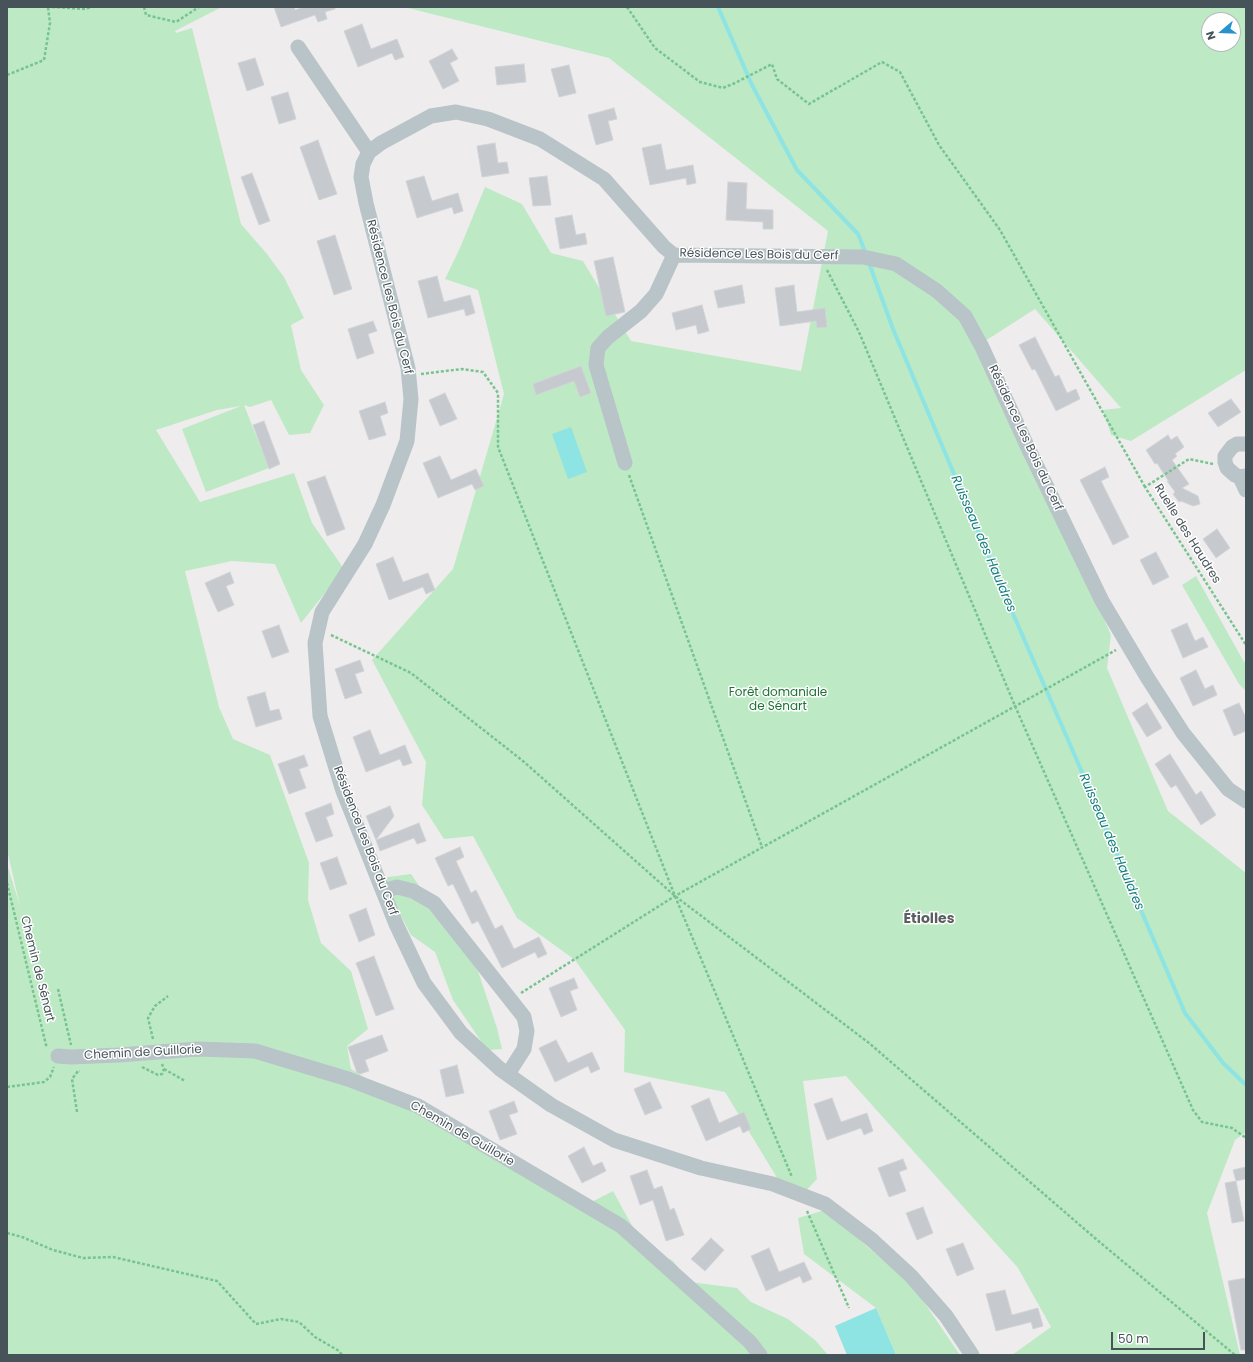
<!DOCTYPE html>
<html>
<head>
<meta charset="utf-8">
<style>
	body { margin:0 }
	#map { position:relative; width:1253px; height:1362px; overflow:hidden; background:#efeced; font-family:Poppins,sans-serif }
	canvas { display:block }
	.frame { position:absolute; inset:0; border:8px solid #465358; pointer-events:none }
	.north { position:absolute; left:1201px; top:12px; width:40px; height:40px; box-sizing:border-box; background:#fff; border:1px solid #b5babc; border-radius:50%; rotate:251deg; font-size:11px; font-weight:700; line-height:16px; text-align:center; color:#465358 }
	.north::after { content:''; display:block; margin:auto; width:14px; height:18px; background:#2892cd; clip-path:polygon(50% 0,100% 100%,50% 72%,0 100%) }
	.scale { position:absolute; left:1111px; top:1332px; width:94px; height:18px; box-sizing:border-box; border:2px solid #465358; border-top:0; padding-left:5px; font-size:12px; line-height:14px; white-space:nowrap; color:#465358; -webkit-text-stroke:3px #fff; paint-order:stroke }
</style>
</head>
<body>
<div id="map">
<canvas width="1253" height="1362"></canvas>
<div class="frame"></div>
<div class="north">N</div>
<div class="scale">50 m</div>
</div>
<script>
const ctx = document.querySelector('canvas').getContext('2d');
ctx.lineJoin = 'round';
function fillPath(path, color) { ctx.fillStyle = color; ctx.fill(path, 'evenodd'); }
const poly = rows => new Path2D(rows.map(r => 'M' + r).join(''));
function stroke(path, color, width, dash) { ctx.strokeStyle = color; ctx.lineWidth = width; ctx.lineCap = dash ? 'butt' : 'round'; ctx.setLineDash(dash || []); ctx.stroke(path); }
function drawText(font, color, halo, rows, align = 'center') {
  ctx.font = font + ' Poppins,sans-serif'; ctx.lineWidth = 3; ctx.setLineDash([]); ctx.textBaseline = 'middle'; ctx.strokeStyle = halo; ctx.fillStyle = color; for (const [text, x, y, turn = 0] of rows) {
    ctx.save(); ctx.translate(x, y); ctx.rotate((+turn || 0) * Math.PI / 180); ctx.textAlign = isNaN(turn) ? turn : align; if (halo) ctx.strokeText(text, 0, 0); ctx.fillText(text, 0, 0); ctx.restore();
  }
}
const green = poly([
	[7,7,222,7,175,31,176,33,192,28,241,224,267,254,284,277,304,318,291,325,301,370,324,405,310,433,289,435,271,400,250,407,244,405,269,468,206,492,182,429,241,406,217,410,156,430,200,502,294,473,312,523,344,569,301,623,275,564,232,561,185,571,219,707,233,739,270,755,309,863,308,900,321,943,351,971,368,1029,347,1046,351,1069,578,1209,613,1191,641,1242,673,1261,690,1282,737,1288,751,1302,788,1319,815,1340,828,1355,7,1355,7,864,20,906,7,850],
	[404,7,1246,7,1246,370,1131,441,1111,435,1103,410,1121,408,1035,309,985,341,1111,635,1107,668,1168,811,1246,873,1246,1132,1235,1140,1207,1213,1240,1355,1012,1355,1051,1327,1018,1268,846,1076,803,1081,817,1179,801,1196,782,1186,725,1092,624,1072,625,1030,575,960,517,918,473,836,444,839,422,805,426,762,372,660,453,569,504,394,478,290,445,279,460,248,485,187,522,204,551,253,583,261,631,341,801,371,828,231,609,58],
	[1209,20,1233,20,1233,44,1209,44],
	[1196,576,1244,662,1246,661,1246,691,1239,684,1182,585],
	[411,874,478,971,497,1028,502,1049,487,1050,453,1000,435,952,411,935,381,878],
	[825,1210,913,1286,960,1355,896,1355,876,1308,804,1254,798,1218]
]);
const water = poly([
	[571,427,587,472,568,479,552,434],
	[876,1308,896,1355,847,1355,835,1326]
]);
const stream = poly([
	[718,7,752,85,797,170,858,234,866,254],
	[869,263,893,329,1007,600,1069,742,1185,1013,1223,1063,1246,1085]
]);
const building = poly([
	[274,7,294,7,295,10,304,7,335,7,335,9,325,12,327,19,318,22,315,15,281,27,274,7],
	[362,24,371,49,397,39,404,57,395,60,392,53,358,67,344,31,362,24],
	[452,49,458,59,450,63,459,81,443,89,429,61,452,49],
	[255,58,264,85,247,91,238,63,255,58],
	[524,64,526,82,497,85,495,67,524,64],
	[569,65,576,93,559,97,551,69,569,65],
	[288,92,296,119,279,124,271,97,288,92],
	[614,108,617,119,608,121,613,140,596,145,588,115,614,108],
	[318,140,337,194,319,200,300,147,318,140],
	[495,143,498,163,507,162,509,173,482,177,477,146,495,143],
	[661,144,666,170,693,165,696,183,687,185,686,178,650,185,642,148,661,144],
	[252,173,270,221,259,225,241,177,252,173],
	[424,176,432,201,458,193,463,211,454,214,452,207,417,218,406,181,424,176],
	[547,176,551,205,533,206,529,178,547,176],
	[728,182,747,183,746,209,773,210,773,229,763,229,763,222,726,220,728,182],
	[572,215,576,235,585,233,587,244,560,249,555,218,572,215],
	[335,235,352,289,334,295,317,241,335,235],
	[613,257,625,312,606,316,594,261,613,257],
	[437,276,444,302,470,295,475,313,466,316,464,309,428,318,418,281,437,276],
	[742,285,745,303,718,308,714,291,742,285],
	[794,285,797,312,825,308,827,327,817,328,816,321,780,326,775,288,794,285],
	[702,305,709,331,698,334,696,325,676,330,672,313,702,305],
	[373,321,377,331,368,334,374,353,357,359,348,329,373,321],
	[1035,337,1055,377,1059,375,1067,393,1076,389,1080,399,1056,411,1035,369,1032,370,1019,345,1035,337],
	[581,366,591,393,580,397,574,381,536,395,533,384,581,366],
	[445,393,457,419,440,426,429,400,445,393],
	[1231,399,1241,412,1218,427,1208,413,1231,399],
	[385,402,388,413,380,416,386,435,369,440,359,411,385,402],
	[264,421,280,464,269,469,253,425,264,421],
	[1168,435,1171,440,1177,436,1184,447,1175,454,1177,456,1172,460,1189,484,1182,488,1198,496,1200,504,1193,506,1181,501,1179,502,1173,494,1175,492,1167,481,1169,482,1157,463,1155,464,1146,450,1168,435],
	[440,456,451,480,476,469,484,486,475,490,472,484,438,498,423,463,440,456],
	[1105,467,1109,477,1101,481,1129,537,1113,545,1080,480,1105,467],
	[325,476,345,529,327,536,307,482,325,476],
	[1217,529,1230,548,1216,558,1203,539,1217,529],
	[1156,552,1169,577,1153,585,1140,560,1156,552],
	[393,557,403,582,428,573,435,590,426,594,423,587,389,600,376,564,393,557],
	[230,572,234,583,226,586,234,605,218,612,205,583,230,572],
	[1187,623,1195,641,1203,637,1208,647,1183,658,1171,630,1187,623],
	[279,625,289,652,272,658,262,631,279,625],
	[360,660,364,671,355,674,362,693,345,699,335,669,360,660],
	[1196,670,1205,689,1213,685,1217,695,1193,706,1180,678,1196,670],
	[265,692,270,711,279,709,282,719,256,727,247,697,265,692],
	[1147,703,1162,728,1147,737,1132,713,1147,703],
	[1239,703,1246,718,1246,731,1234,736,1223,710,1239,703],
	[370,730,380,755,405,745,412,763,403,766,400,759,366,772,353,737,370,730],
	[1170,754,1196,795,1201,791,1216,815,1201,825,1176,785,1171,788,1155,764,1170,754],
	[304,755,308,766,299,769,306,788,289,794,278,764,304,755],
	[331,803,334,814,326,817,333,836,316,842,305,813,331,803],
	[390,806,394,816,376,840,366,816,390,806],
	[419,823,426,841,417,844,414,838,380,851,376,840,419,823],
	[460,847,464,857,456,861,471,893,476,890,495,929,502,925,514,949,539,937,547,954,538,958,535,952,502,968,478,921,472,924,453,884,448,886,435,858,460,847],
	[337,857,347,884,330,890,320,863,337,857],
	[366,908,375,935,359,942,349,915,366,908],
	[374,956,394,1009,376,1016,356,963,374,956],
	[574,978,578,988,570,991,577,1010,561,1017,549,988,574,978],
	[382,1035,388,1051,365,1060,369,1071,360,1074,357,1073,348,1047,382,1035],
	[556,1040,568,1063,592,1052,600,1069,591,1073,588,1066,555,1082,539,1048,556,1040],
	[457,1065,464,1093,446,1097,440,1070,457,1065],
	[650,1082,662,1108,645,1115,634,1089,650,1082],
	[709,1098,719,1123,744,1112,751,1129,743,1133,740,1126,706,1141,691,1106,709,1098],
	[832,1098,841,1122,867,1113,873,1131,864,1135,861,1128,827,1140,814,1104,832,1098],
	[514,1101,518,1112,509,1115,517,1134,500,1140,489,1111,514,1101],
	[584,1147,593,1166,602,1162,606,1171,582,1183,568,1156,584,1147],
	[903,1159,907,1169,899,1172,906,1191,889,1197,878,1168,903,1159],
	[1246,1167,1246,1179,1236,1181,1244,1221,1232,1223,1225,1183,1236,1181,1233,1170,1246,1167],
	[647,1170,654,1189,662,1186,670,1210,674,1208,684,1235,666,1241,653,1200,640,1205,630,1176,647,1170],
	[923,1207,933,1233,917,1240,906,1213,923,1207],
	[711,1238,724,1250,705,1271,691,1259,711,1238],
	[963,1243,974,1269,957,1276,946,1249,963,1243],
	[769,1248,779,1272,804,1262,812,1279,803,1283,800,1276,766,1291,751,1256,769,1248],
	[1246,1278,1246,1350,1241,1350,1228,1281,1246,1278],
	[1005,1290,1012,1315,1038,1308,1043,1326,1033,1329,1031,1322,996,1331,986,1294,1005,1290]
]);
const path = poly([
	[52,7,85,9,92,7],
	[144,7,146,15,176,22,199,7],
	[627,7,655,48,700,82,723,88,735,83,772,64,777,79,809,104,882,62,900,72,939,145,1000,230,1145,487],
	[7,75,44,60,50,23,48,7],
	[827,270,859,332,1015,706,1193,1110,1202,1122,1232,1128,1246,1138],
	[421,374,462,369,483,372,498,393,498,447,675,896,792,1177],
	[1213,464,1189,459,1145,487,1246,645],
	[629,475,762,847],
	[331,635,411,673,523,761,675,896,869,1043,1096,1239,1235,1355],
	[7,883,46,1045,48,1047],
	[58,989,71,1045],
	[521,993,675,896,1116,650],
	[153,1039,148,1018,155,1006,168,996],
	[142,1067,158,1075,162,1074,164,1069,162,1064],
	[164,1069,185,1081],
	[7,1087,44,1082,50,1077,54,1067],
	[77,1112,72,1079,78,1071,80,1071],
	[807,1211,849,1308],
	[7,1233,22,1237,53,1250,83,1258,113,1257,217,1281,256,1324,281,1319,299,1322,315,1337,339,1351,342,1355]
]);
const minor = poly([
	[298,47,369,152],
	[1246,444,1237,444,1232,447,1225,456,1225,462,1227,468,1235,475,1240,477,1246,476],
	[625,463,596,365,598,348,608,337,641,311,656,294,674,255],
	[1240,477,1246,490],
	[383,891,397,887,413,891,434,903,524,1017,527,1031,524,1049,508,1074],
	[58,1056,71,1057,119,1055,198,1049,255,1051,348,1079,418,1106,621,1226,750,1342,760,1355],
	[972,1355,946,1316,911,1276,872,1240,825,1204,773,1184,701,1168,614,1140,551,1105,500,1069,461,1033,424,983,396,924,343,791,320,716,315,643,322,612,365,544,383,505,407,441,411,399,408,368,366,203,361,177,363,164,369,152,381,143,431,116,456,112,488,119,540,139,604,179,664,247,674,255,863,257,896,264,937,291,965,316,982,347,1029,450,1102,601,1147,677,1183,733,1228,789,1246,801]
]);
const streetNames = [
	["Résidence Les Bois du Cerf",759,255,1],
	["Résidence Les Bois du Cerf",389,297,76],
	["Résidence Les Bois du Cerf",1025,438,65],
	["Ruelle des Haudres",1187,534,58],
	["Résidence Les Bois du Cerf",365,841,69],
	["Chemin de Sénart",37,969,76],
	["Chemin de Guillorie",143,1053,-3],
	["Chemin de Guillorie",462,1134,30]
];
const parkNames = [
	["Forêt domaniale",778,693],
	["de Sénart",778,707]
];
const waterNames = [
	["Ruisseau des Hauldres",983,544,67],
	["Ruisseau des Hauldres",1111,842,67]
];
const quarterNames = [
	["Étiolles",929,919]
];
fillPath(green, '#bdeac5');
fillPath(water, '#8ee3e3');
stroke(stream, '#8ee3e3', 4);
fillPath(building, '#c6cace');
stroke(building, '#d1d4d7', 1);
stroke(path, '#78c48f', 2.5, [3, 2]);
stroke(minor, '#b8c4c8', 15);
drawText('12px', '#465358', '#fff', streetNames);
drawText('12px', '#1e7236', '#fff', parkNames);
drawText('italic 13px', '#177e7e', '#fff', waterNames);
drawText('bold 14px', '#595e60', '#fff', quarterNames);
</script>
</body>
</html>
